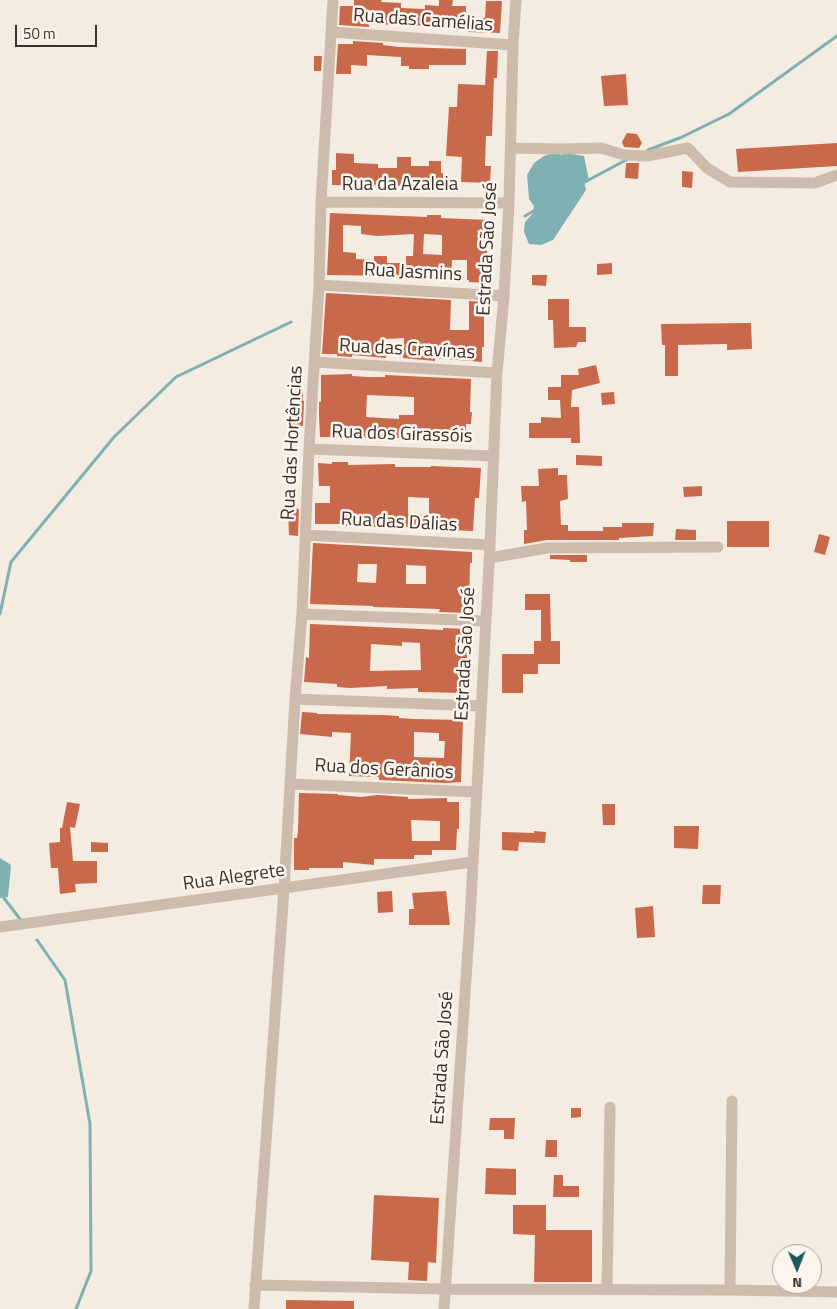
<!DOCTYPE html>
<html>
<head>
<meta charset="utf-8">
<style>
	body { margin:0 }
	#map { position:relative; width:837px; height:1309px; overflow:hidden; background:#f4ebe1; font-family:"Titillium Web",sans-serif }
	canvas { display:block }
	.north { position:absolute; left:772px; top:1244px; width:50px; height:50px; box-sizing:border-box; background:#fbf5ee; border:1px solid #aea6a0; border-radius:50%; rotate:179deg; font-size:14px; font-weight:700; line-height:20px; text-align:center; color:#3b302b }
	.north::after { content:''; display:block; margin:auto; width:18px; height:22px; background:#1f5a5e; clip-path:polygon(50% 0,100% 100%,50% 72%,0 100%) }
	.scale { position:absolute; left:15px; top:25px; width:82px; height:22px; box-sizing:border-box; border:2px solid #3b302b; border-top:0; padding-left:6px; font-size:15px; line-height:18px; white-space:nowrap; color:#3b302b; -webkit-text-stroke:4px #fbf5ee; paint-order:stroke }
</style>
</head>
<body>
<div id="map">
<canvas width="837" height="1309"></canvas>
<div class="north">N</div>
<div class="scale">50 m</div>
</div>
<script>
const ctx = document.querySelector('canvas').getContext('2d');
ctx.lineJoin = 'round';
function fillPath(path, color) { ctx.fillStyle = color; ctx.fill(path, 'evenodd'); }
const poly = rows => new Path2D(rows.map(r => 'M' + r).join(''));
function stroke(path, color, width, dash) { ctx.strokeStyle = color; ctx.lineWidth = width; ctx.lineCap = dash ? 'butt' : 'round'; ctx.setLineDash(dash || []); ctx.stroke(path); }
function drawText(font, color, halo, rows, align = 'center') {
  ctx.font = font + ' "Titillium Web",sans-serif'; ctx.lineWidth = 5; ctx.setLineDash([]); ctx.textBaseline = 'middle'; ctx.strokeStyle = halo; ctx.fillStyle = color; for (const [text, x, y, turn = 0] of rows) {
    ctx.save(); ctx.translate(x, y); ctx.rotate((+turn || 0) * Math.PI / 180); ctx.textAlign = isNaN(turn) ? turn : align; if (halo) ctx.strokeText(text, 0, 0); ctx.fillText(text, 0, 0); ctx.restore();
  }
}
const water = poly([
	[556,152,561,155,565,153,584,156,589,180,587,183,584,181,586,190,553,240,541,245,529,244,524,232,525,222,533,213,534,206,529,199,527,175,534,163,544,156],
	[0,858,11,865,8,897,0,898]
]);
const stream = poly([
	[648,150,682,137,729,114,837,36],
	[581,184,626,160],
	[525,216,537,209],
	[0,614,11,562,114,437,176,377,291,322],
	[0,893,20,919],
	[37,940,65,980,90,1124,91,1271,76,1309]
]);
const building = poly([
	[354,0,382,0,381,2,401,3,401,8,425,9,425,5,439,6,439,0,453,0,452,6,466,6,466,18,485,18,486,1,502,1,500,33,468,32,468,29,437,27,437,26,369,24,369,27,339,25,340,6,354,6],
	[353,41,383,43,383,45,399,47,466,49,466,65,429,65,429,69,409,69,409,66,401,66,401,57,367,55,367,66,351,65,351,74,336,74,338,44,353,44],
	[487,51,498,51,497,78,494,78,492,136,486,136,485,166,491,166,490,183,461,182,462,157,446,156,449,107,457,107,458,84,485,85],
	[314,56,322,56,321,71,314,71],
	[626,74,628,105,604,106,601,76],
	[627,133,637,134,642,143,639,148,624,147,622,142],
	[837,143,837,166,738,172,736,149],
	[336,153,354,154,354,163,378,164,378,168,397,168,397,157,411,157,411,166,429,166,429,161,441,161,441,173,443,173,443,186,332,185,332,170,336,170],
	[626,163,639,163,638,179,625,178],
	[682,171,693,172,692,188,682,187],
	[330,213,427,217,427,215,441,215,441,218,488,220,486,283,469,282,469,280,467,280,467,260,452,260,451,279,403,277,403,279,390,279,390,276,327,275],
	[343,225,361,226,361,234,377,236,414,234,413,256,406,256,406,263,387,263,387,256,374,256,374,260,356,259,356,253,343,252],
	[424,234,442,235,442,255,423,254],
	[612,263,612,274,597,275,597,264],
	[532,275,547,275,546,286,532,285],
	[326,293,451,300,450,330,469,330,469,301,484,302,484,347,482,347,482,362,435,358,435,361,403,358,404,338,386,339,386,358,352,355,352,357,337,356,337,354,322,354],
	[548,299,569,299,569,327,586,327,586,342,578,342,576,347,554,348,553,320,548,320],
	[751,323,752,349,727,350,727,344,678,345,678,376,665,376,665,345,662,345,661,324],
	[596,365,600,383,572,390,571,407,579,407,580,443,571,443,571,438,529,438,529,423,541,423,541,417,561,418,560,400,548,400,548,387,561,387,561,375,579,375,578,369],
	[352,374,352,376,367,377,385,377,385,375,471,379,470,412,472,412,471,424,466,424,466,436,430,436,430,441,413,441,413,438,320,437,319,415,319,402,321,402,321,375],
	[367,395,414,397,414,415,399,415,399,419,366,417],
	[296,391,303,391,303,401,304,401,303,426,290,426,290,415,294,415],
	[614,392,615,404,602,405,601,393],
	[576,455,602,456,602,466,576,465],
	[332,462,348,462,348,465,395,464,395,467,431,467,431,466,481,468,479,498,475,498,473,531,447,530,447,526,426,526,426,529,413,527,360,527,346,526,346,524,315,524,315,503,330,503,330,486,319,486,318,463,332,464],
	[408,497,429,498,429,515,408,514],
	[558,468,558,475,567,475,568,499,560,501,561,525,568,525,568,531,603,531,603,527,622,527,622,523,654,523,653,536,619,538,619,540,547,540,524,544,524,530,527,530,526,501,522,502,521,486,539,486,538,469],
	[702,486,702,496,684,497,683,487],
	[288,508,299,509,298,536,289,535],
	[727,521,769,521,769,547,727,547],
	[676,529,696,530,696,540,675,540],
	[819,534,830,537,825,555,814,552],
	[313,543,472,552,472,563,470,563,469,613,439,612,440,609,373,607,373,606,310,604],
	[358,564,377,564,376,583,357,582],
	[406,565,426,566,426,584,406,584],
	[550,555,587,555,587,562,570,562,570,560,550,559],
	[525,594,550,594,551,641,560,641,560,664,538,664,538,674,523,674,523,693,502,693,502,654,534,654,534,641,541,641,541,610,525,610],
	[310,624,443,630,443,628,467,629,467,659,464,659,464,693,418,692,418,688,387,689,387,686,350,688,337,687,337,684,304,682,306,657,309,658],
	[402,642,420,643,421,670,370,671,371,644,402,646],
	[302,712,317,713,317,714,384,715,399,716,399,718,414,719,463,720,461,782,446,783,379,780,379,777,349,776,351,733,332,732,332,737,300,734],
	[414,732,439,733,439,741,445,741,444,758,414,757],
	[299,793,338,794,338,795,361,797,377,795,408,797,408,799,447,798,447,802,459,802,459,829,457,829,456,850,432,850,432,855,414,855,414,859,374,859,374,865,343,862,343,868,309,868,309,870,294,870,294,838,297,838,298,831],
	[411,820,440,821,440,841,412,841],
	[67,802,80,804,75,828,70,827,73,861,97,861,97,883,75,884,76,892,60,894,58,868,51,868,49,843,60,842,60,828,62,828],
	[602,804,615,804,615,825,603,825],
	[674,826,699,826,698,849,674,848],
	[534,831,546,832,545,843,519,842,518,851,502,850,502,832,534,833],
	[91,842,108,843,108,852,91,852],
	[703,885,721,885,720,904,702,904],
	[392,891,393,912,378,913,377,892],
	[446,891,450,925,409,925,409,909,414,909,412,893],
	[653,906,655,937,637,938,635,908],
	[571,1108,581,1108,581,1117,571,1118],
	[490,1118,515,1118,514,1139,504,1139,504,1130,489,1130],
	[546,1140,557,1140,557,1157,545,1157],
	[486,1168,516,1169,516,1195,485,1194],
	[554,1175,563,1175,563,1186,579,1186,579,1197,553,1197],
	[374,1195,439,1198,436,1263,428,1262,427,1281,408,1280,409,1262,371,1260],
	[513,1205,546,1205,546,1230,592,1230,592,1282,534,1282,535,1235,513,1234],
	[286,1300,354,1301,354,1309,286,1309]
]);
const minor = poly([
	[331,32,513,45],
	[511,148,562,149,601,148,624,155,647,156,688,148,707,168,730,182,815,183,837,175],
	[321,202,509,203],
	[319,285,504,296],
	[315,362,497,373],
	[309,449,494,456],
	[306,535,490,545],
	[489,558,547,548,718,547],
	[302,614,485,621],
	[295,699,481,706],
	[290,784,476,792],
	[0,927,472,862],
	[255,1285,445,1289,730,1290,837,1292],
	[607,1289,610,1107],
	[730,1290,732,1101],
	[254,1309,284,889,295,699,302,614,309,449,319,285,321,202,333,0],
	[444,1309,470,919,490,545,497,373,504,296,509,203,513,45,516,0]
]);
const streetNames = [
	["Rua das Camélias",423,21,4],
	["Rua da Azaleia",400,185],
	["Estrada São José",488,249,-87],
	["Rua Jasmins",413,273,3],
	["Rua das Cravínas",407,350,3],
	["Rua dos Girassóis",402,435,2],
	["Rua das Hortências",293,443,-87],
	["Rua das Dálias",399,523,3],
	["Estrada São José",466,654,-87],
	["Rua dos Gerânios",384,770,3],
	["Rua Alegrete",234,878,-8],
	["Estrada São José",443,1058,-86]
];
fillPath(water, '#7fb0b2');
stroke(stream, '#7fb0b2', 3);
fillPath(building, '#c8694b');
stroke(minor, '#cdbbac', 11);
drawText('19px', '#3b302b', '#fbf5ee', streetNames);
</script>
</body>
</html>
